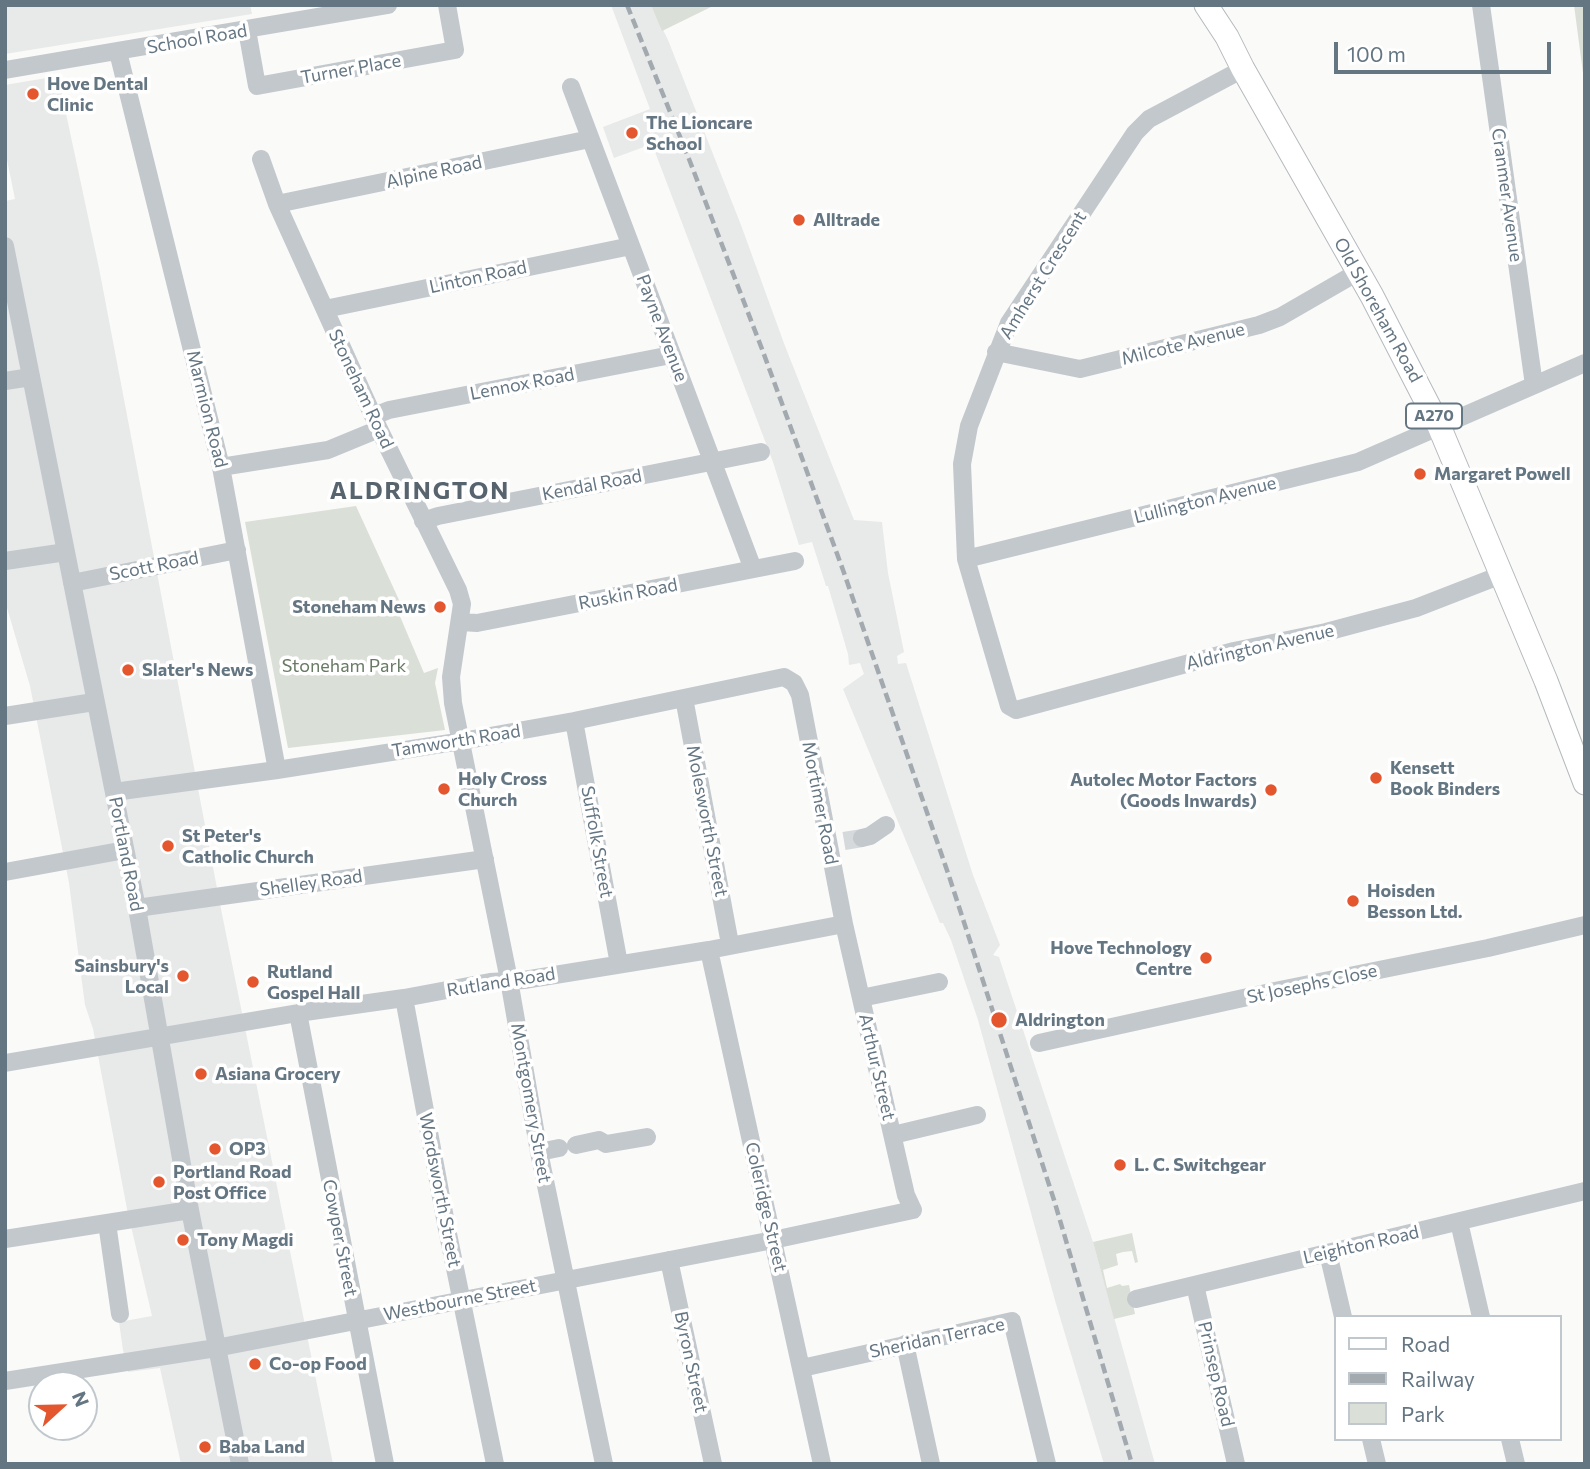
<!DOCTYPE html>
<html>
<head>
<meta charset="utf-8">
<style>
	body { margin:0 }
	#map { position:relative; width:1590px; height:1469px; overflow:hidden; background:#fafaf8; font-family:Commissioner,sans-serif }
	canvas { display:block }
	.frame { position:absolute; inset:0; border:7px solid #657683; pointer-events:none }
	.legend { position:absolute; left:1334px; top:1315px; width:228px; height:126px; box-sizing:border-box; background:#fff; border:2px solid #c1c8cd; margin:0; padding:9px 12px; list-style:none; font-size:21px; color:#657683 }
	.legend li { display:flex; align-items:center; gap:14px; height:35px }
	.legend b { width:35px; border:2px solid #c1c8cd }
	.north { position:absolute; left:28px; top:1371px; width:70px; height:70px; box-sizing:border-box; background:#fff; border:2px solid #c1c8cd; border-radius:50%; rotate:68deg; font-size:19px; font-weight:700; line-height:28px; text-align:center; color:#657683 }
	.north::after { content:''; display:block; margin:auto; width:24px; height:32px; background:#e4572e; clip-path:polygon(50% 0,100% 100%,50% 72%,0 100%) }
	.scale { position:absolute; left:1334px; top:42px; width:217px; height:32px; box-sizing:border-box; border:4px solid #657683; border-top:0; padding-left:9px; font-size:21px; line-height:24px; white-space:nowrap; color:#657683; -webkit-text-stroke:5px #fff; paint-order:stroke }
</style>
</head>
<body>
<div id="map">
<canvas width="1590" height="1469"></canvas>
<div class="frame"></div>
<ul class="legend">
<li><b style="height:9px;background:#fff"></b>Road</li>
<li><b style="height:9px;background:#a2aab0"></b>Railway</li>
<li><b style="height:19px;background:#dadfd7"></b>Park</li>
</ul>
<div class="north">N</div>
<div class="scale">100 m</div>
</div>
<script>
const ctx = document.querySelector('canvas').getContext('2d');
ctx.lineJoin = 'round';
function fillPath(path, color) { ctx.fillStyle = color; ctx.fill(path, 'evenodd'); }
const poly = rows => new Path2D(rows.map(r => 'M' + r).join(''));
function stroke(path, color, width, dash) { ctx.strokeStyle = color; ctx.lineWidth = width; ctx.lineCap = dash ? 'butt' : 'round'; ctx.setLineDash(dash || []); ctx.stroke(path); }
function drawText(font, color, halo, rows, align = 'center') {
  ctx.font = font + ' Commissioner,sans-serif'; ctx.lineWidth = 7; ctx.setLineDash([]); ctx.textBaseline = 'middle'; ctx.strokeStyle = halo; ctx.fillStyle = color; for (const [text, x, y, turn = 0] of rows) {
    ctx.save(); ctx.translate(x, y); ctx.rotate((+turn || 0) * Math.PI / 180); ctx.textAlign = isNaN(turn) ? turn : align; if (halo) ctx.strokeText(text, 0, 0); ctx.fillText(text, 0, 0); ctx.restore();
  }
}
const built = poly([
	[5,5,250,5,252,14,5,54],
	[611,5,651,5,668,40,741,225,785,346,854,520,882,522,888,573,904,652,897,656,898,664,906,663,973,875,1000,945,993,955,999,957,1093,1242,1155,1464,1104,1464,1056,1304,978,1020,951,940,943,923,940,923,843,689,864,674,860,663,849,665,848,654,828,586,826,586,812,542,799,545,773,462,652,144,614,158,603,127,650,109],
	[58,76,99,268,220,904,333,1464,181,1464,160,1368,128,1372,123,1350,119,1322,152,1316,127,1209,93,1029,85,1005,69,883,30,686,5,601,5,201,15,199,5,150,5,85]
]);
const green = poly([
	[651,5,715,5,662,31],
	[1574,5,1585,5,1585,88],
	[356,506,404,611,399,614,424,673,438,668,435,683,445,730,288,748,245,522],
	[1132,1233,1138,1262,1135,1263,1132,1251,1123,1252,1116,1254,1118,1265,1103,1270,1107,1288,1120,1284,1122,1286,1129,1285,1135,1314,1114,1319,1093,1242]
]);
const minorTunnel = poly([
	[844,841,862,838]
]);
const minor = poly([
	[1481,5,1534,385],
	[247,30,257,86,455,50,447,5],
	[118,52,221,467,277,770],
	[1243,69,1149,119,1135,133,1009,323,969,426,962,464,966,559,1009,706,1016,710,1234,651,1326,632,1416,608,1501,575],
	[5,70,388,5],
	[571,87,753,569],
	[261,159,277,204,379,429,458,590,462,604,451,677,453,703,509,980,539,1152,604,1464],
	[277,204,590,139],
	[5,246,137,908,190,1210,240,1464],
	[325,309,631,246],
	[996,352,1080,369,1259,325,1280,317,1358,272],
	[5,381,31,377],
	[374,416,389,410,671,355],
	[221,467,328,450,379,429],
	[423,521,438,516,761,452],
	[966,559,1358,462,1585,363],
	[5,561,66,552],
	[72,583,237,550],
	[461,622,477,623,795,561],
	[684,698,730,944],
	[5,716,94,702],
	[574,721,619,964],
	[862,838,870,836,886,825],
	[5,872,125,850],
	[137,908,485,859],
	[709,950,822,1464],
	[404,998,447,1229,495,1464],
	[861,998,939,982],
	[298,1013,385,1464],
	[1039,1043,1275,991,1488,948,1585,925],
	[5,1063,298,1013,404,998,490,982,524,980,709,950,844,924],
	[893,1135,977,1115],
	[576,1145,599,1140,606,1144,647,1137],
	[539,1152,559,1148],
	[1459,1222,1481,1317],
	[107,1223,120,1314],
	[5,1239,190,1210],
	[1328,1253,1343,1317],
	[669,1260,713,1464],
	[1195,1285,1236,1464],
	[1136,1299,1585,1191],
	[905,1344,931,1464],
	[802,1368,1012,1321,1047,1464],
	[5,1381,216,1348,773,1240,913,1210,906,1195,844,924,800,695,794,683,784,677,574,721,462,741,277,770,114,792],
	[1371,1439,1377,1464],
	[1510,1439,1516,1464]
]);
const major = poly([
	[1206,5,1227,37,1243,69,1372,296,1439,426,1546,681,1585,783]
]);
const rail = poly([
	[627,5,689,159,762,349,843,570,949,876,1054,1200,1132,1464]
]);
const markers = [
	[33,94,7,"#e4572e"],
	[632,133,7,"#e4572e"],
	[799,220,7,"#e4572e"],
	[1420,474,7,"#e4572e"],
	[440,607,7,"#e4572e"],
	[128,670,7,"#e4572e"],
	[1376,778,7,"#e4572e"],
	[444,789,7,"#e4572e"],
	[1271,790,7,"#e4572e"],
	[168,846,7,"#e4572e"],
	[1353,901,7,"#e4572e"],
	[1206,958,7,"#e4572e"],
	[183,976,7,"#e4572e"],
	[253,982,7,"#e4572e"],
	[999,1020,9,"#e4572e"],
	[201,1074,7,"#e4572e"],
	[215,1149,7,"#e4572e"],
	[1120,1165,7,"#e4572e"],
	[159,1182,7,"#e4572e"],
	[183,1240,7,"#e4572e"],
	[255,1364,7,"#e4572e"],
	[205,1447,7,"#e4572e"]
];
const shields = [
	[1434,416,56]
];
const shieldNames = [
	["A270",1434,416]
];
const streetNames = [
	["School Road",197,39,-10],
	["Turner Place",351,69,-10],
	["Alpine Road",434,172,-12],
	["Cranmer Avenue",1507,195,82],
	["Amherst Crescent",1043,275,-58],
	["Linton Road",478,277,-12],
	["Old Shoreham Road",1378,310,61],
	["Payne Avenue",662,328,69],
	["Milcote Avenue",1183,344,-14],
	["Lennox Road",522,384,-11],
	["Stoneham Road",361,389,65],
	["Marmion Road",207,409,76],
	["Kendal Road",592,485,-11],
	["Lullington Avenue",1205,500,-14],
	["Scott Road",154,566,-11],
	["Ruskin Road",628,594,-11],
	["Aldrington Avenue",1260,647,-13],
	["Tamworth Road",456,741,-9],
	["Mortimer Road",820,803,79],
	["Molesworth Street",707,821,79],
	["Suffolk Street",597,842,80],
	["Portland Road",126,854,79],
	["Shelley Road",311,883,-8],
	["Rutland Road",501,982,-9],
	["St Josephs Close",1312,984,-12],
	["Arthur Street",877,1067,77],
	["Montgomery Street",531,1103,80],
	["Wordsworth Street",440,1190,79],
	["Coleridge Street",766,1207,77],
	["Cowper Street",340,1238,79],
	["Leighton Road",1361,1245,-13],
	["Westbourne Street",460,1300,-11],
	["Sheridan Terrace",937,1338,-12],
	["Byron Street",691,1362,78],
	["Prinsep Road",1216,1374,77]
];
const poiNames = [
	["Hove Dental",47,84],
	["Clinic",47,105],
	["The Lioncare",646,123],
	["School",646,144],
	["Alltrade",813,220],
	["Margaret Powell",1434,474],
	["Stoneham News",426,607,"right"],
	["Slater's News",142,670],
	["Kensett",1390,768],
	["Book Binders",1390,789],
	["Holy Cross",458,779],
	["Church",458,800],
	["Autolec Motor Factors",1257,780,"right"],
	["(Goods Inwards)",1257,801,"right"],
	["St Peter's",182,836],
	["Catholic Church",182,857],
	["Hoisden",1367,891],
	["Besson Ltd.",1367,912],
	["Hove Technology",1192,948,"right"],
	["Centre",1192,969,"right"],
	["Sainsbury's",169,966,"right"],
	["Local",169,987,"right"],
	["Rutland",267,972],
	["Gospel Hall",267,993],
	["Aldrington",1015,1020],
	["Asiana Grocery",215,1074],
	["OP3",229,1149],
	["L. C. Switchgear",1134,1165],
	["Portland Road",173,1172],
	["Post Office",173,1193],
	["Tony Magdi",197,1240],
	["Co-op Food",269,1364],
	["Baba Land",219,1447]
];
const parkNames = [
	["Stoneham Park",344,666]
];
const districtNames = [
	["ALDRINGTON",420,491]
];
fillPath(built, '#e8e9e9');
fillPath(green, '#dadfd7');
stroke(minorTunnel, '#d5d9db', 18, [18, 9]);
stroke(major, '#b5babe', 25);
stroke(minor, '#c3c8cc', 18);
stroke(major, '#fff', 23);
stroke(rail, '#a2aab0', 4.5, [10, 5]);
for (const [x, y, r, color] of markers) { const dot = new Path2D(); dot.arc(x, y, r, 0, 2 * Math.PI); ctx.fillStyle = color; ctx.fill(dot); stroke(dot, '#fff', 2.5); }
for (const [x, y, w] of shields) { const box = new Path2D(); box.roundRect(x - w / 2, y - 12.5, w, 25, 5); ctx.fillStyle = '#fff'; ctx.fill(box); stroke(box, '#657683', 2); }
drawText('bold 16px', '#657683', null, shieldNames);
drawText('18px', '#657683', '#fff', streetNames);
drawText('bold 18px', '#657683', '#fff', poiNames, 'left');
drawText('18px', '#687a64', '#fff', parkNames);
ctx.letterSpacing = '2px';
drawText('bold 24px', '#57646e', '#fff', districtNames);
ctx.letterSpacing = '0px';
</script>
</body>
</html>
